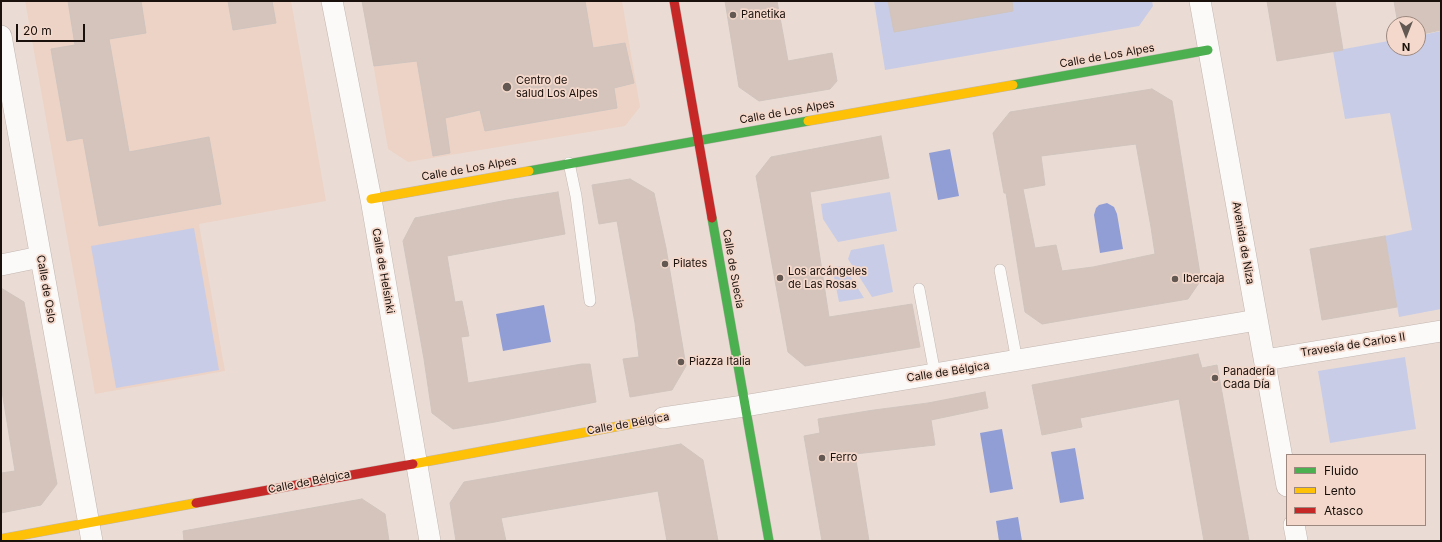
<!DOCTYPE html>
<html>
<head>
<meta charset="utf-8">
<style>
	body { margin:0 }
	#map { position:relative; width:1442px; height:542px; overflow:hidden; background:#eadcd4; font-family:Inter,sans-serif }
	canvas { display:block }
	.frame { position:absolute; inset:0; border:2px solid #1a110c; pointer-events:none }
	.legend { position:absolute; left:1286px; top:454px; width:140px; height:72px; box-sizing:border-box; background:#f3d8cb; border:1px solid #9c887f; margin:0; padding:5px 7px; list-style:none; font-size:12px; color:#1a110c }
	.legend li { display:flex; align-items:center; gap:8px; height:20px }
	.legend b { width:20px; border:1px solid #9c887f }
	.north { position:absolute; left:1386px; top:16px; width:40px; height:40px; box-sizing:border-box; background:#f3d8cb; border:1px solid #9c887f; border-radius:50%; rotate:180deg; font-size:11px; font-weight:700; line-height:16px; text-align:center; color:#1a110c }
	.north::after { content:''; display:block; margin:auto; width:14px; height:18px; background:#635852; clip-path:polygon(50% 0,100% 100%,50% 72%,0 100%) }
	.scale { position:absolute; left:16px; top:24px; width:69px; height:18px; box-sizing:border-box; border:2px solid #1a110c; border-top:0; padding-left:5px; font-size:12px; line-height:14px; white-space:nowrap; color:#1a110c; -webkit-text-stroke:3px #f3d8cb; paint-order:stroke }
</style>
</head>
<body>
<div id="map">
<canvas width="1442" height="542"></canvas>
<div class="frame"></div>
<ul class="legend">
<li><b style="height:5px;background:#4caf50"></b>Fluido</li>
<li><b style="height:5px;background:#ffc107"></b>Lento</li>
<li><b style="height:5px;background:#c62828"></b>Atasco</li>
</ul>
<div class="north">N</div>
<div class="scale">20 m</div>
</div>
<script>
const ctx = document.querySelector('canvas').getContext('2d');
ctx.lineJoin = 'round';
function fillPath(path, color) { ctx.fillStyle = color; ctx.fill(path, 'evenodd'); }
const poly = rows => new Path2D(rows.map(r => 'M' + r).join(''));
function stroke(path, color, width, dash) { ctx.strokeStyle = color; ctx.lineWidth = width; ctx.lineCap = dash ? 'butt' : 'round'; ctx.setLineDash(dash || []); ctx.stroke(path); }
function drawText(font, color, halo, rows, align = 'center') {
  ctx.font = font + ' Inter,sans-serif'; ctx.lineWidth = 3.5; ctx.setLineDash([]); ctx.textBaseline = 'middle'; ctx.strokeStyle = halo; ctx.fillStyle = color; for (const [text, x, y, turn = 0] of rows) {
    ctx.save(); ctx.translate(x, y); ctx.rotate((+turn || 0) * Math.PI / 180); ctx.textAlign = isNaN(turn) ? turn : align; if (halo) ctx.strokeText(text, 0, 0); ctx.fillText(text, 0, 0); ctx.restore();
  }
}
const built = poly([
	[25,1,291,1,326,201,199,224,225,371,95,394],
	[362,1,622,1,640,107,625,126,408,162,388,149]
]);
const green = poly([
	[874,1,1152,1,1153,6,1139,26,885,70],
	[1441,31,1441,309,1399,317,1385,236,1412,230,1390,113,1345,119,1333,51,1394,40,1394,48,1418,48,1418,36],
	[890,192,897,231,838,242,823,219,821,204],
	[194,228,219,370,116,388,91,246],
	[884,244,893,292,872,297,848,259,851,250],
	[844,266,864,298,839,302,832,267],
	[1405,357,1416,429,1330,443,1318,371]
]);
const water = poly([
	[950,149,959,196,938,200,929,153],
	[1107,203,1114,207,1117,214,1123,249,1100,253,1094,215,1096,208,1099,205],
	[544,305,551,342,503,351,496,314],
	[1002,429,1013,489,990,493,980,433],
	[1075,448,1084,499,1060,503,1051,452],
	[1018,517,1022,541,999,541,996,521]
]);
const building = poly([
	[68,1,141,1,146,33,109,39,129,152,209,137,221,204,99,226,83,138,67,141,51,49,75,45,68,1],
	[228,1,272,1,276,23,233,30,228,1],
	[362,1,585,1,593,48,625,43,634,83,614,88,617,108,485,131,480,110,445,118,450,153,433,156,417,61,374,66,362,1],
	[725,1,777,1,788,61,832,53,837,81,830,89,759,101,739,87,725,1],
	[888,1,1012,1,1013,11,894,32,888,1],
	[1267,1,1335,1,1343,50,1277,61,1267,1],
	[1394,1,1441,1,1441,30,1418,35,1418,24,1398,24,1394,1],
	[1152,89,1172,101,1201,280,1188,299,1042,324,1025,312,1006,193,1004,193,993,133,1010,112,1152,89],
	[1136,144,1151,227,1155,254,1093,267,1062,271,1056,245,1035,248,1023,189,1045,185,1041,156,1136,144],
	[881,136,889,178,810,192,829,317,912,304,920,347,805,366,788,352,756,176,771,157,881,136],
	[630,179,654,193,666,248,686,366,672,390,630,397,623,359,639,357,635,323,617,221,599,224,592,185,630,179],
	[558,192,565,234,447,256,455,302,462,301,469,336,461,337,468,383,582,364,590,364,596,402,495,422,453,429,432,413,424,359,403,241,415,218,507,200,558,192],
	[1385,236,1397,307,1322,320,1310,249,1385,236],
	[1,288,24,302,57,484,41,505,1,513,1,473,15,471,1,385,1,288],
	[1198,354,1202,368,1217,365,1249,541,1204,541,1179,399,1080,418,1082,427,1042,435,1032,385,1198,354],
	[985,392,988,408,931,420,935,445,855,454,869,541,822,541,804,436,820,433,818,419,874,410,928,403,985,392],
	[681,444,703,460,718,541,667,541,658,491,501,518,506,541,456,541,450,503,464,482,681,444],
	[362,499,385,514,389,541,184,541,183,531,362,499]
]);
const lane = poly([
	[569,163,576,196,590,301],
	[1000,270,1017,361],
	[919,289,935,374]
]);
const street = poly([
	[332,1,371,199,430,541],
	[1200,1,1287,486],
	[1,36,92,541],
	[1,265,40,257],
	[1265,360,1441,331],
	[663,418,744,406,1257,320],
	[1294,525,1297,541]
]);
const fast = poly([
	[1013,85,1208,50],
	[529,171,808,121],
	[712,218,769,541]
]);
const slow = poly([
	[808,121,1013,85],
	[371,199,529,171],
	[413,464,663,418],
	[1,539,196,503]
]);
const jam = poly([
	[674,1,712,218],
	[196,503,413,464]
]);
const markers = [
	[733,15,4,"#635852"],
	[507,87,5,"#635852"],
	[665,264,4,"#635852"],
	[780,278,4,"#635852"],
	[1175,279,4,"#635852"],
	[681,362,4,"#635852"],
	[1215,378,4,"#635852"],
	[822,458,4,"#635852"]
];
const poiNames = [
	["Panetika",741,15],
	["Centro de",516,81],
	["salud Los Alpes",516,94],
	["Pilates",673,264],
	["Los arcángeles",788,272],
	["de Las Rosas",788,285],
	["Ibercaja",1183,279],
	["Piazza Italia",689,362],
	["Panadería",1223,372],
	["Cada Día",1223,385],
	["Ferro",830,458]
];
const streetNames = [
	["Calle de Los Alpes",1107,56,-10],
	["Calle de Los Alpes",787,112,-10],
	["Calle de Los Alpes",469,169,-10],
	["Avenida de Niza",1243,243,80],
	["Calle de Suecia",733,269,80],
	["Calle de Helsinki",383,271,80],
	["Calle de Oslo",46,289,80],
	["Travesía de Carlos II",1353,345,-9],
	["Calle de Bélgica",948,372,-9],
	["Calle de Bélgica",628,424,-10],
	["Calle de Bélgica",309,482,-11]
];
fillPath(built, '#ecd3c6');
fillPath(green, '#c9cce6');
fillPath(water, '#919dd5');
fillPath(building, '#d5c4bb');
stroke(building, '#d0c4be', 1);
stroke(lane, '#c1b6b0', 12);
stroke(street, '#c1b6b0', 22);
stroke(fast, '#c1b6b0', 10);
stroke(slow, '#c1b6b0', 10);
stroke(jam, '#c1b6b0', 10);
stroke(lane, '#fcfaf9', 11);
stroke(street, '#fcfaf9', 21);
stroke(fast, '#4caf50', 9);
stroke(slow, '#ffc107', 9);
stroke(jam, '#c62828', 9);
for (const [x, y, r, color] of markers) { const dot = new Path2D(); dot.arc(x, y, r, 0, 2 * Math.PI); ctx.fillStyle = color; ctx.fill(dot); stroke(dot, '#f3d8cb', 1.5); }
drawText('11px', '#1a110c', '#f3d8cb', poiNames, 'left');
drawText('11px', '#1a110c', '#f3d8cb', streetNames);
</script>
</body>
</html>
